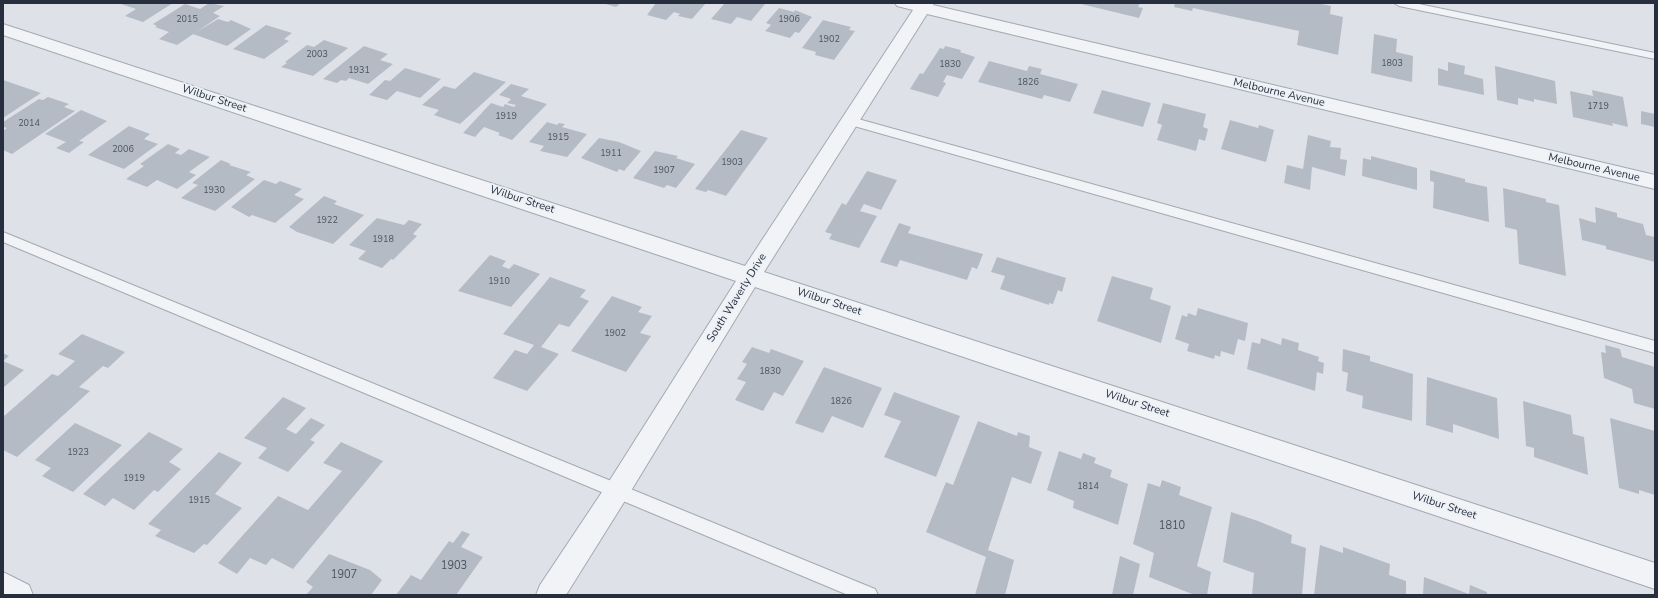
<!DOCTYPE html>
<html>
<head>
<meta charset="utf-8">
<style>
	body { margin:0 }
	#map { position:relative; width:1658px; height:598px; overflow:hidden; background:#dee2e8; font-family:"Nunito Sans",sans-serif }
	canvas { display:block }
	.frame { position:absolute; inset:0; border:4px solid #272f3f; pointer-events:none }
</style>
</head>
<body>
<div id="map">
<canvas width="1658" height="598"></canvas>
<div class="frame"></div>
</div>
<script>
const ctx = document.querySelector('canvas').getContext('2d');
ctx.lineJoin = 'round';
function fillPath(path, color) { ctx.fillStyle = color; ctx.fill(path, 'evenodd'); }
const poly = rows => new Path2D(rows.map(r => 'M' + r).join(''));
function stroke(path, color, width, dash) { ctx.strokeStyle = color; ctx.lineWidth = width; ctx.lineCap = dash ? 'butt' : 'round'; ctx.setLineDash(dash || []); ctx.stroke(path); }
function drawText(font, color, halo, rows, align = 'center') {
  ctx.font = font + ' "Nunito Sans",sans-serif'; ctx.lineWidth = 3.5; ctx.setLineDash([]); ctx.textBaseline = 'middle'; ctx.strokeStyle = halo; ctx.fillStyle = color; for (const [text, x, y, turn = 0] of rows) {
    ctx.save(); ctx.translate(x, y); ctx.rotate((+turn || 0) * Math.PI / 180); ctx.textAlign = isNaN(turn) ? turn : align; if (halo) ctx.strokeText(text, 0, 0); ctx.fillText(text, 0, 0); ctx.restore();
  }
}
const building = poly([
	[118,3,173,3,143,22,125,16,136,9],
	[209,3,224,6,213,13,220,16,177,45,159,39,169,32,155,27,157,26,153,24,185,4,200,9],
	[602,3,621,3,616,7],
	[656,3,706,3,692,19,678,16,680,14,674,12,666,20,647,15],
	[725,3,762,3,765,4,751,21,737,17,731,24,711,19],
	[1077,3,1140,3,1138,7,1143,8,1139,18],
	[1175,3,1317,3,1331,6,1330,14,1343,17,1338,55,1297,45,1299,31,1193,8,1192,11,1174,7],
	[779,8,794,12,795,10,812,17,799,33,795,32,790,38,765,31,771,25,766,23],
	[218,19,228,22,231,20,251,29,227,46,193,34],
	[823,20,851,27,849,30,855,31,834,60,815,55,816,52,802,48],
	[266,25,292,33,284,39,289,41,264,59,233,49],
	[1374,34,1397,39,1396,52,1413,56,1412,82,1371,73],
	[324,40,348,48,313,76,281,67,287,63,285,62,307,45,314,47],
	[364,46,388,54,380,60,393,64,368,84,349,78,346,81,341,80,337,83,323,79],
	[945,46,961,50,960,52,975,57,962,79,947,75,943,82,946,83,938,97,910,89,920,73,923,74,940,48,944,49],
	[989,61,1027,71,1029,66,1042,69,1040,74,1078,84,1070,102,1044,95,1042,99,978,82],
	[1448,62,1465,66,1464,74,1483,79,1484,95,1438,85,1438,68,1448,71],
	[1495,66,1555,81,1557,104,1534,99,1534,102,1518,98,1518,105,1497,100],
	[405,68,441,79,420,98,397,91,387,100,369,95,385,80,390,81],
	[474,72,506,82,460,124,434,115,439,110,422,105,444,86,455,89],
	[3,80,41,93,3,118],
	[511,84,529,89,521,96,547,104,512,140,498,135,500,133,484,127,475,137,463,133,491,103,503,107,505,104,514,107,516,105,507,103,511,99,499,95],
	[1102,90,1151,103,1143,127,1093,113],
	[1592,90,1623,97,1628,127,1612,123,1613,126,1573,117,1570,91,1593,96],
	[48,97,69,104,64,107,75,111,12,154,3,150,3,131,7,128,3,127,3,122,39,99,43,100],
	[1163,103,1206,114,1203,127,1208,129,1205,141,1199,139,1196,151,1157,140,1162,125,1157,123],
	[81,110,107,121,79,141,84,142,69,153,56,148,66,142,45,134],
	[1641,111,1655,114,1655,127,1641,124],
	[1230,120,1258,128,1259,125,1274,130,1266,162,1221,149],
	[547,122,557,125,559,123,565,124,562,127,587,134,567,157,540,151,544,146,529,142],
	[129,126,150,134,144,139,158,144,124,169,88,155],
	[741,130,768,138,726,196,708,190,706,192,695,189],
	[1308,135,1331,141,1330,147,1341,148,1340,159,1347,160,1345,176,1312,167,1310,190,1284,183,1287,165,1303,169],
	[599,138,619,142,641,151,624,171,619,169,617,172,581,158],
	[168,144,180,149,175,153,181,155,189,149,210,157,189,172,196,175,177,189,157,180,147,187,126,179,144,166,140,164],
	[655,151,678,156,676,158,695,164,676,188,667,185,664,188,633,178],
	[1371,156,1417,168,1417,190,1362,176,1363,158,1371,160],
	[221,160,231,164,229,165,251,172,246,175,255,179,215,211,181,198,198,185,192,183],
	[1430,170,1465,179,1465,182,1487,187,1489,222,1433,208,1434,182,1430,181],
	[867,171,897,180,881,210,864,204,860,211,877,216,859,248,829,239,832,234,825,232,842,203,846,205],
	[264,180,276,184,280,181,302,189,294,195,304,199,275,223,252,215,249,217,231,207],
	[1503,188,1546,199,1546,202,1559,205,1566,276,1519,264,1517,230,1505,227],
	[324,196,337,201,334,204,364,215,333,244,297,232,289,227],
	[1595,207,1617,213,1617,217,1643,224,1646,235,1655,237,1655,262,1606,249,1606,246,1582,240,1579,218,1596,223],
	[377,218,404,225,409,220,422,224,413,234,417,236,393,260,391,259,382,268,358,259,366,251,349,245],
	[899,223,911,227,908,233,983,254,977,269,972,267,967,280,900,260,897,267,880,262],
	[490,255,506,261,502,266,509,269,514,264,540,274,511,307,458,291],
	[997,257,1066,278,1062,292,1058,290,1053,304,1049,303,1049,305,1000,289,1005,276,991,272],
	[1112,276,1153,288,1150,299,1171,306,1161,343,1097,321],
	[550,277,586,290,580,297,589,301,569,327,559,324,541,347,559,354,527,391,493,378,515,350,527,354,534,345,503,334],
	[612,296,642,307,638,312,652,316,640,333,651,336,626,372,571,351],
	[1198,308,1248,323,1245,341,1238,339,1234,355,1221,351,1220,357,1215,355,1214,359,1187,351,1189,344,1175,339,1182,315,1187,317,1188,313,1196,316],
	[82,334,125,352,108,368,103,366,79,387,90,391,17,457,3,450,3,417,52,374,58,376,75,361,58,354],
	[1261,338,1281,345,1282,338,1299,343,1298,350,1319,357,1318,361,1324,363,1323,374,1317,372,1315,391,1247,369,1252,342,1260,344],
	[1605,345,1620,349,1622,357,1655,367,1655,409,1634,403,1632,389,1604,378,1601,352,1606,353],
	[752,347,769,353,771,349,804,361,783,396,774,392,763,411,735,400,746,382,737,379,747,364,742,362],
	[1343,349,1370,356,1370,361,1413,374,1412,421,1362,408,1363,396,1346,391,1348,373,1342,371],
	[3,353,9,356,3,361,24,370,3,388],
	[824,367,882,388,863,428,832,416,823,433,795,423],
	[1427,377,1497,398,1499,439,1453,424,1453,433,1426,425],
	[894,392,960,416,936,477,884,457,901,421,884,415],
	[283,397,306,408,286,429,296,434,311,418,325,425,310,440,315,442,288,472,258,458,267,448,244,438],
	[1523,401,1571,415,1573,434,1584,437,1588,475,1534,457,1534,448,1526,446],
	[1610,418,1655,431,1655,495,1639,490,1639,494,1619,488],
	[978,421,1017,436,1018,432,1030,436,1029,447,1042,452,1031,484,1012,477,988,550,1014,560,1005,595,975,595,986,557,926,532,946,482,953,485],
	[75,423,122,445,73,492,42,476,51,468,35,460],
	[149,432,183,449,169,462,181,469,158,492,154,490,134,510,113,498,105,506,83,494],
	[341,442,383,461,293,569,272,558,266,565,250,558,237,574,218,563,278,496,308,510,342,471,323,463],
	[1059,451,1081,459,1083,453,1096,458,1094,463,1112,470,1110,477,1128,484,1118,525,1073,508,1074,501,1047,490],
	[219,452,242,463,215,494,242,508,207,545,204,544,194,553,155,536,161,530,148,524],
	[1162,480,1181,487,1179,495,1212,507,1197,566,1211,572,1207,595,1192,595,1192,594,1149,577,1154,553,1133,544,1148,483,1160,487],
	[1231,512,1258,521,1292,535,1291,543,1306,548,1302,595,1252,595,1254,573,1223,562],
	[462,531,470,534,461,547,483,557,456,595,396,595,411,575,421,580,449,541,453,543],
	[1320,545,1343,553,1343,547,1390,564,1389,575,1406,581,1406,595,1314,595],
	[329,554,370,570,382,580,371,595,306,595,313,587,306,582],
	[1120,556,1140,564,1133,595,1112,595],
	[1424,577,1469,594,1470,585,1487,592,1487,595,1423,595]
]);
const service = poly([
	[1394,3,1414,3,1655,53,1655,59,1399,6,1394,3],
	[851,117,1655,341,1655,353,847,124,845,121,847,118,851,117],
	[3,232,875,589,878,595,848,595,3,242,3,232]
]);
const minor = poly([
	[895,3,934,3,933,5,1655,175,1655,189,927,14,764,272,1655,563,1655,589,755,287,626,499,566,595,536,595,540,585,608,483,736,281,3,35,3,24,745,266,913,10,897,6,895,3],
	[3,572,29,585,33,595,3,595,3,572]
]);
const numberNames = [
	["2015",187,20],
	["1906",789,20],
	["1902",829,40],
	["2003",317,55],
	["1803",1392,64],
	["1830",950,65],
	["1931",359,71],
	["1826",1028,83],
	["1719",1598,107],
	["1919",506,117],
	["2014",29,124],
	["1915",558,138],
	["2006",123,150],
	["1911",611,154],
	["1903",732,163],
	["1907",664,171],
	["1930",214,191],
	["1922",327,221],
	["1918",383,240],
	["1910",499,282],
	["1902",615,334],
	["1830",770,372],
	["1826",841,402],
	["1923",78,453],
	["1919",134,479],
	["1814",1088,487],
	["1915",199,501]
];
const streetNames = [
	["Melbourne Avenue",1279,93,13],
	["Wilbur Street",214,99,18],
	["Melbourne Avenue",1594,168,13],
	["Wilbur Street",522,200,18],
	["South Waverly Drive",737,298,-58],
	["Wilbur Street",829,302,18],
	["Wilbur Street",1137,404,18],
	["Wilbur Street",1444,506,18]
];
const nearNumbernames = [
	["1810",1172,526],
	["1903",454,566],
	["1907",344,575]
];
fillPath(building, '#b5bbc5');
stroke(service, '#a3a9b2', 2);
stroke(minor, '#a3a9b2', 2);
fillPath(service, '#f1f3f6');
fillPath(minor, '#f1f3f6');
drawText('9px', '#4a5260', null, numberNames);
drawText('11px', '#272f3f', '#edf1f6', streetNames);
drawText('11px', '#4a5260', null, nearNumbernames);
</script>
</body>
</html>
